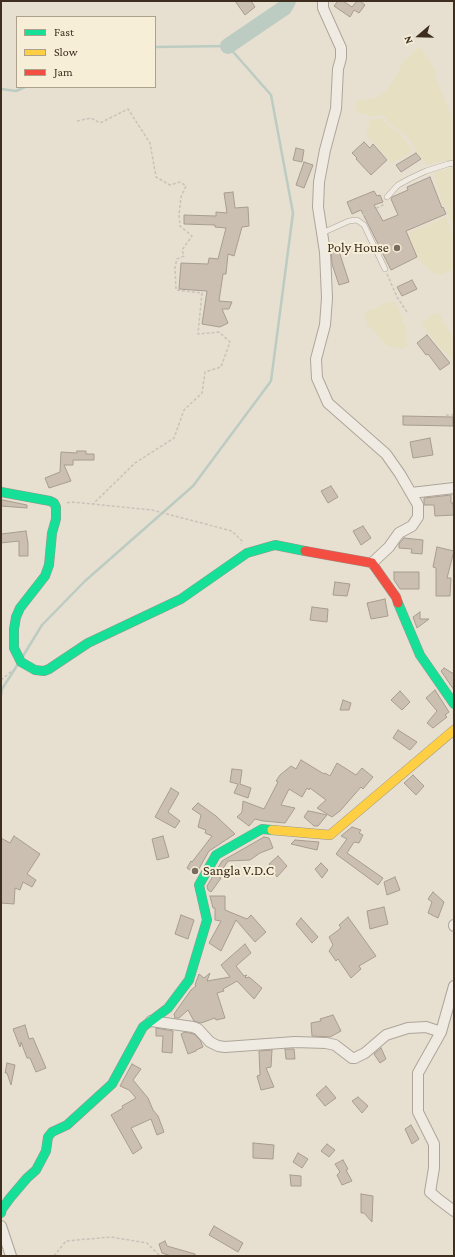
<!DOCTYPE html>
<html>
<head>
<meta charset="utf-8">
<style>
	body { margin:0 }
	#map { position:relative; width:455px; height:1257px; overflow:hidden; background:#e7e0d1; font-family:"Crimson Pro",serif }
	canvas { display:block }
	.frame { position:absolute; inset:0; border:2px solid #3d2e20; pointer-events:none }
	.legend { position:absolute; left:16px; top:16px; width:140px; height:72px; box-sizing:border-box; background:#f7eed8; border:1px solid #ada18e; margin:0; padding:5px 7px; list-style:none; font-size:12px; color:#3d2e20 }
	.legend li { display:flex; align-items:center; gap:8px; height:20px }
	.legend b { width:20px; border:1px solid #ada18e }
	.north { position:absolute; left:399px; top:16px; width:40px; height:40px; -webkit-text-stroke:3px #f7eed8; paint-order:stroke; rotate:250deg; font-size:11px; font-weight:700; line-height:16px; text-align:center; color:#3d2e20 }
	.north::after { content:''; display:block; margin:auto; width:14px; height:18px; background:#3d2e20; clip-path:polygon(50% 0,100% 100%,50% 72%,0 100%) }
</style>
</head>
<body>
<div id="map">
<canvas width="455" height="1257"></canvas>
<div class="frame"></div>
<ul class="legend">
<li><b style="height:5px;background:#16e098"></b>Fast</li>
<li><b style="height:5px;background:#ffcf43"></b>Slow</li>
<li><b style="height:5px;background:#f24e42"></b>Jam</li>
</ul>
<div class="north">N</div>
</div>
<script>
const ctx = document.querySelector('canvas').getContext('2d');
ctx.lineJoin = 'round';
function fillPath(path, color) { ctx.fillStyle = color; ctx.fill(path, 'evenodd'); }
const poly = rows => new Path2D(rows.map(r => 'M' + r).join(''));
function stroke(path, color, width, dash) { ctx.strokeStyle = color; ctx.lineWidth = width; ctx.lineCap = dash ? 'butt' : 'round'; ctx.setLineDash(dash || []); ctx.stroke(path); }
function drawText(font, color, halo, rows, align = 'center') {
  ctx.font = font + ' "Crimson Pro",serif'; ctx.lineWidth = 4; ctx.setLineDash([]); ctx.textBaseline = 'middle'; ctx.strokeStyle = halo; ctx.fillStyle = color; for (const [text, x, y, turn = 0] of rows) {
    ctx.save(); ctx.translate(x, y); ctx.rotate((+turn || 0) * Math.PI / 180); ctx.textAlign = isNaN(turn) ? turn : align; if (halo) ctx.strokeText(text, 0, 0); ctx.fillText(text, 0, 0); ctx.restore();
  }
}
const farmland = poly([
	[420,46,434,68,436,78,454,122,454,161,443,161,426,165,405,133,396,129,383,115,370,116,356,112,357,100,377,98,387,90,393,82,403,62],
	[381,118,393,130,400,134,413,151,392,163,366,135,370,120],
	[454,168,454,228,441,199,433,172],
	[446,217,454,239,454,269,443,274,435,274,420,262,408,233],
	[395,302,401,315,405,316,402,318,403,324,407,328,405,331,408,345,402,349,387,346,367,324,364,312,379,307,384,303],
	[438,312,452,336,454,337,454,366,454,361,437,345,421,322]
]);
const stream = poly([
	[1,89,16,91,25,87],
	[23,656,42,625,85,581,193,486,271,381,293,213,271,95,228,46,155,47],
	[1,695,2,689,18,664]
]);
const river = poly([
	[228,46,284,8,288,1]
]);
const building = poly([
	[235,1,251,1,255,7,245,15,235,1],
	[338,1,343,1,352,7,357,1,360,1,365,5,359,13,354,10,350,17,334,6,338,1],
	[364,142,370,148,373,144,387,160,371,175,356,159,357,158,352,153,364,142],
	[296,148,304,150,302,162,293,160,296,148],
	[416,153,421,159,401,172,396,165,416,153],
	[304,162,313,165,304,188,296,185,304,162],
	[430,177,442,208,443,207,446,214,406,231,417,257,391,270,361,210,352,214,347,202,374,191,377,196,380,195,383,202,374,205,383,221,398,215,391,199,392,197,408,190,407,187,430,177],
	[233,192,235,208,248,207,249,226,242,227,234,256,228,254,226,274,223,274,219,301,232,302,229,309,222,309,228,323,220,327,202,324,207,291,179,289,181,263,208,264,209,258,218,259,226,228,215,227,215,225,184,224,184,215,216,216,216,212,227,213,224,193,233,192],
	[337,245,349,282,339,285,332,264,331,247,337,245],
	[412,280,417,289,402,296,397,287,412,280],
	[427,335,450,363,440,370,428,354,426,355,417,343,427,335],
	[403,416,453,417,453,426,403,425,403,416],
	[430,438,433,455,413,458,410,442,430,438],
	[77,451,86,451,86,454,94,454,94,460,73,460,73,465,64,465,71,481,49,488,45,478,60,472,61,452,77,453,77,451],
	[331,486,338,497,328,503,321,491,331,486],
	[451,495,451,503,453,503,454,515,435,516,434,505,424,505,424,498,451,495],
	[3,500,27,505,27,508,1,506,1,501,3,500],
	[363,526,371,538,361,545,353,531,363,526],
	[26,531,28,543,28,556,19,556,19,541,1,543,1,534,26,531],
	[404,538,423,540,422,554,411,553,412,549,399,548,399,544,404,538],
	[437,547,454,551,447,578,451,578,450,596,436,596,436,568,433,567,437,547],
	[394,572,419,572,419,589,400,589,394,580,394,572],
	[335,582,350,584,347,596,333,595,335,582],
	[385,599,388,616,371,619,367,603,385,599],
	[312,607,328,609,327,622,310,620,312,607],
	[420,612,420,619,429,619,417,628,413,617,420,612],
	[444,668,454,674,454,690,441,671,444,668],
	[435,690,449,712,445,715,447,717,433,728,427,723,437,711,426,698,435,690],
	[400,691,410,702,402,710,391,700,400,691],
	[343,700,351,703,349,710,340,710,343,700],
	[398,730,417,742,410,750,393,738,398,730],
	[301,760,324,774,325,773,330,776,337,763,356,775,362,768,373,777,363,789,361,787,340,811,332,817,317,808,326,800,310,788,309,790,307,788,302,797,289,789,281,805,295,808,285,823,263,821,255,819,249,826,237,817,242,812,243,801,264,809,278,782,276,781,280,775,291,766,296,769,301,760],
	[232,769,242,770,240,784,251,788,248,798,234,793,238,784,230,782,232,769],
	[413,775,424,786,416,795,404,783,413,775],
	[171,788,179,793,168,812,180,821,175,828,155,817,171,788],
	[198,803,216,816,235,834,209,851,196,874,187,868,191,861,192,862,212,836,205,833,206,830,198,827,201,815,192,809,198,803],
	[308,811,314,812,327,815,318,826,314,826,304,817,308,811],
	[352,827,361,830,359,833,363,835,359,843,354,842,347,853,383,878,378,885,336,854,347,839,341,836,352,827],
	[14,836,40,854,27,874,36,880,32,887,23,882,20,890,15,888,14,904,1,903,1,838,10,843,14,836],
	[163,836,169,857,157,860,152,839,163,836],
	[264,837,269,838,273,848,260,853,250,860,228,861,218,876,221,878,219,881,211,892,208,890,207,886,222,861,264,837],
	[295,840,319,842,317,850,291,844,295,840],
	[278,856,287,866,277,877,269,864,278,856],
	[321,863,328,870,322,878,315,869,321,863],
	[395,877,400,890,387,895,384,882,395,877],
	[433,892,444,902,438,918,428,913,432,902,428,899,433,892],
	[210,896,225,896,225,910,247,919,251,915,266,932,255,942,236,920,221,951,209,943,221,921,215,920,215,908,213,908,210,896],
	[384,907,388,924,370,929,367,911,384,907],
	[181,915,194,920,188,939,175,934,181,915],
	[348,917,376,956,359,966,361,969,351,978,338,959,336,961,329,951,333,945,329,937,341,928,339,925,348,917],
	[301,918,318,937,312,943,296,924,301,918],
	[245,944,251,953,236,966,244,976,247,975,245,977,246,978,249,977,262,988,254,999,237,981,223,989,224,991,217,993,225,1018,216,1020,215,1018,201,1023,194,1021,188,1010,179,1018,175,1018,174,1014,191,990,196,986,195,985,199,974,204,978,210,973,207,981,230,977,221,965,245,944],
	[333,1015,341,1031,330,1037,312,1036,311,1023,321,1021,320,1019,333,1015],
	[25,1025,29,1039,33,1038,46,1068,36,1072,30,1058,27,1058,21,1042,20,1047,13,1029,25,1025],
	[156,1028,173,1031,172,1053,162,1052,163,1036,156,1036,156,1028],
	[185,1032,194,1034,200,1040,203,1047,196,1050,196,1051,188,1054,181,1034,185,1032],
	[381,1048,386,1059,380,1063,374,1054,381,1048],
	[285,1049,294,1049,295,1059,286,1059,285,1049],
	[272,1050,271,1067,266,1068,274,1087,261,1090,257,1076,260,1075,259,1051,272,1050],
	[7,1063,15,1065,11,1085,7,1073,5,1073,7,1063],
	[132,1064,141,1069,133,1080,148,1098,153,1110,158,1116,164,1132,157,1135,151,1119,131,1128,142,1148,133,1154,111,1115,123,1108,122,1106,136,1098,129,1090,120,1086,132,1064],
	[326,1086,336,1098,325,1106,316,1095,326,1086],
	[358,1097,368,1106,362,1113,352,1101,358,1097],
	[411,1125,419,1139,412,1144,405,1129,411,1125],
	[253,1143,274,1145,273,1159,253,1158,253,1143],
	[327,1144,335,1150,329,1157,321,1151,327,1144],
	[298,1153,308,1159,302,1168,293,1162,298,1153],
	[343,1160,348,1169,346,1170,352,1181,342,1185,337,1175,340,1172,335,1164,343,1160],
	[290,1175,301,1176,301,1186,291,1186,290,1175],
	[361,1194,373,1196,372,1222,364,1213,361,1213,361,1194],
	[214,1226,243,1243,238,1252,209,1235,214,1226],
	[165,1241,167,1246,195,1254,195,1256,171,1256,162,1253,159,1244,165,1241]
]);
const path = poly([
	[77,121,91,118,100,123,128,109,150,143,155,171,156,177,170,185,180,182,186,186,181,197,179,215,180,226,192,236,182,250,184,256,177,259,175,267,176,290,202,293,198,334,219,332,230,342,221,367,205,372,202,393,184,410,174,438,135,463,93,504],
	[363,215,383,205,384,203],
	[387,274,397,297,407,312],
	[446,415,454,415],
	[67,503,71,502,152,510,232,531,242,541,241,544],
	[1,680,13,670],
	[54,1256,66,1241,111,1237,147,1243,160,1256]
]);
const lane = poly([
	[387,197,398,185,411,178,426,171,448,164,454,163],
	[322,233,349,221,357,220,364,225,385,269]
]);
const street = poly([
	[323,1,323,8,341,48,341,58,338,69,336,109,325,150,319,182,318,207,325,252,327,298,325,325,316,359,317,378,328,403,386,454,400,474,418,505,418,517,412,526,399,533,389,547,372,563],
	[411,493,454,488],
	[454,925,454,926],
	[454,986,441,1032,418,1073,418,1112,434,1144,434,1168,430,1192,438,1199,454,1211],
	[151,1021,193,1027,198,1029,210,1042,218,1046,225,1047,295,1042,326,1043,335,1045,352,1058,355,1058,365,1053,386,1035,408,1028,426,1027,441,1032],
	[1,1226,11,1256]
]);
const fast = poly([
	[1,492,50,501,54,503,56,507,56,519,52,533,49,565,45,576,20,608,16,617,14,629,14,648,21,662,35,670,44,671,49,669,88,643,181,599,247,553,275,545,305,551],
	[398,603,420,655,454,704],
	[1,1213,2,1209,10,1198,27,1178,36,1170,46,1151,48,1137,52,1132,67,1125,112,1084,143,1027,168,1008,189,980,207,920,199,885,216,855,262,829,272,830]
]);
const slow = poly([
	[272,830,330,835,454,730]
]);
const jam = poly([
	[305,551,372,563,396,597,398,603]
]);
const markers = [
	[397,248,4,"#786c5e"],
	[195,871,4,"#786c5e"]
];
const poiNames = [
	["Poly House",389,248],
	["Sangla V.D.C",203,871,"left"]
];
fillPath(farmland, '#e6dfc2');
stroke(stream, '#bcccc2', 2.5);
stroke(river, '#bcccc2', 16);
fillPath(building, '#cbbfb2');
stroke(building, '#a89c90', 1);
stroke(lane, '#ada599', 6);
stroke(street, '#ada599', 12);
stroke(fast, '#9c958a', 10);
stroke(slow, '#9c958a', 10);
stroke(jam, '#9c958a', 10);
stroke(path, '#c8c2b9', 1.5, [3, 2]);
stroke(lane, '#efebe3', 5);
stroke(street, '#efebe3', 10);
stroke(fast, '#16e098', 9);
stroke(slow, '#ffcf43', 9);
stroke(jam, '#f24e42', 9);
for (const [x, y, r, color] of markers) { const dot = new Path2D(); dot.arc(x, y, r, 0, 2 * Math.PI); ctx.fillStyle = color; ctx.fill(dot); stroke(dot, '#f7eed8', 1.5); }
drawText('14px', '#3d2e20', '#f7eed8', poiNames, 'right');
</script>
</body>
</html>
